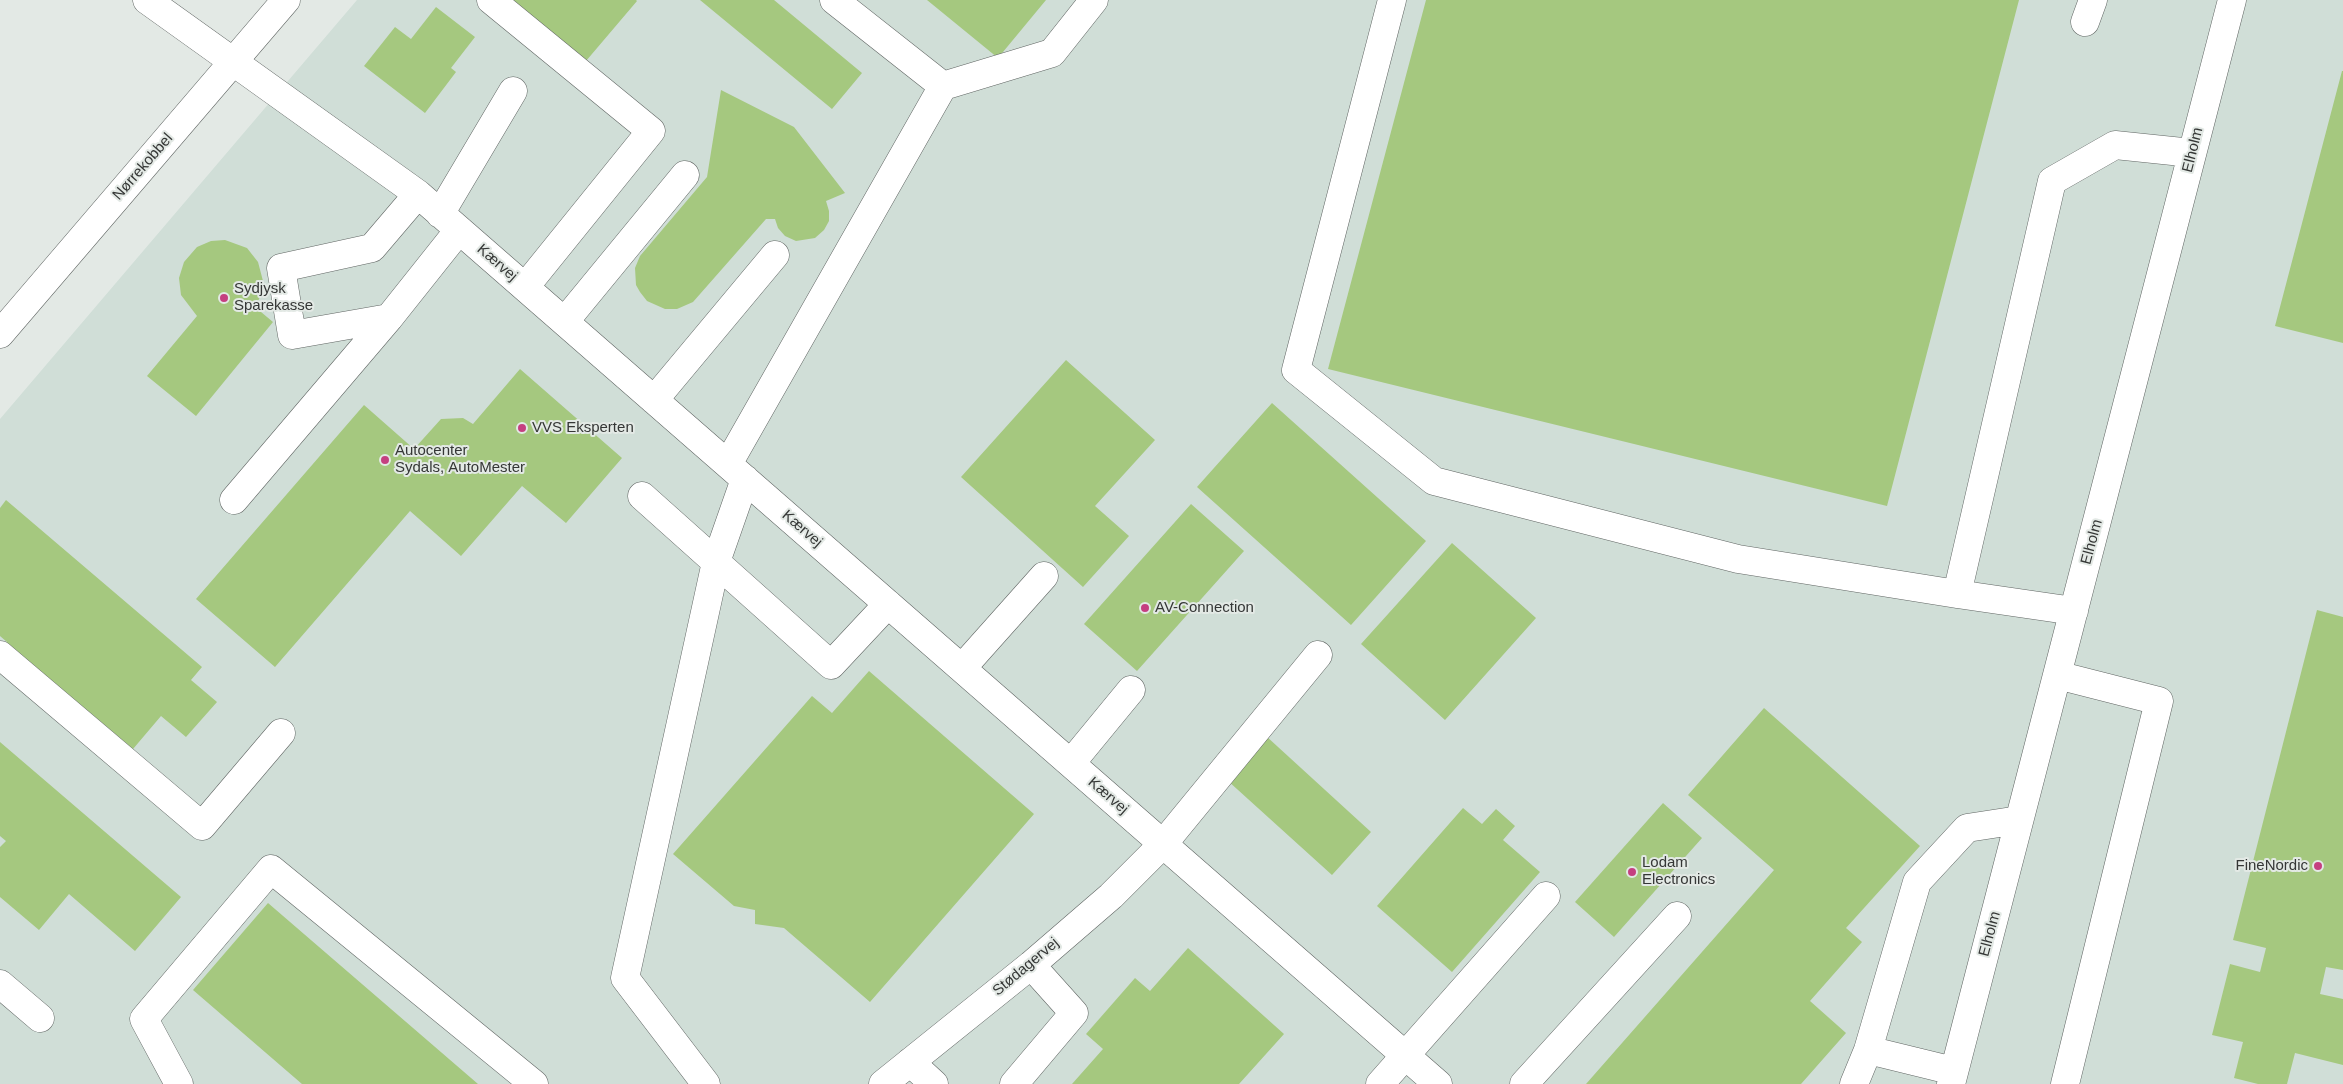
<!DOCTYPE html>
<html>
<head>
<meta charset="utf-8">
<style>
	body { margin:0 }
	canvas { display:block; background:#e3e9e5 }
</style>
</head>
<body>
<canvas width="2343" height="1084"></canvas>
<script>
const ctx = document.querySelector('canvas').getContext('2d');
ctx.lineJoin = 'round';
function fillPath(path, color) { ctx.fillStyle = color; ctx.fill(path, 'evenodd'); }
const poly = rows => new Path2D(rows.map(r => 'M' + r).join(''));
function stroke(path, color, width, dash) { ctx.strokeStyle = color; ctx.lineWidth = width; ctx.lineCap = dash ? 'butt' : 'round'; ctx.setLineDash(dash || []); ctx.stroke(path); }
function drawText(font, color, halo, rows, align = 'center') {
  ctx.font = font + ' Helvetica,sans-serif'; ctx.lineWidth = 4; ctx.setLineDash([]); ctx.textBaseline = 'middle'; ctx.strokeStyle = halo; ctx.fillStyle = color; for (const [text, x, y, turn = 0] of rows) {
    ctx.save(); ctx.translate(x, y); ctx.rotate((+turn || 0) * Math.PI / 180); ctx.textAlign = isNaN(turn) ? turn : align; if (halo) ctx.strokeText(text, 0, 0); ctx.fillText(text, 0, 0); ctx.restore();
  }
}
const built = poly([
	[357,0,2343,0,2343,1084,0,1084,0,419]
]);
const building = poly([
	[513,0,636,0,637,1,586,61],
	[700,0,774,0,862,73,832,109],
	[927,0,1046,0,998,58],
	[1426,0,2019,0,1887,506,1328,369],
	[436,7,475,37,451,68,456,72,425,113,364,66,395,27,411,39],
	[2342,71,2343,71,2343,343,2275,326],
	[721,90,794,127,845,193,826,201,829,211,829,221,824,230,815,238,796,241,785,236,778,228,775,219,766,219,693,302,677,309,665,309,647,301,640,292,636,285,635,268,640,256,707,177],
	[225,240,247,248,258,262,263,281,260,297,255,307,273,322,196,416,147,376,197,316,181,295,179,278,184,262,197,247,211,241],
	[1066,360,1155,440,1095,506,1129,536,1083,587,961,477],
	[520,369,622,458,566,523,522,486,461,556,410,511,275,667,196,599,364,405,414,449,441,419,463,418,473,424],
	[1272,403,1426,541,1351,625,1197,487],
	[6,500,202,667,191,680,217,702,186,737,161,716,133,749,58,686,54,692,2,647,7,642,0,636,0,508],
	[1191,504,1244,551,1137,671,1084,624],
	[1452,543,1536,618,1445,720,1361,644],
	[2317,610,2343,617,2343,970,2326,967,2320,994,2343,999,2343,1065,2295,1053,2287,1084,2258,1084,2234,1078,2243,1042,2212,1035,2230,964,2260,972,2266,948,2233,940],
	[869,671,1034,814,870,1002,784,928,755,924,755,910,734,906,673,854,812,696,832,713],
	[1764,708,1920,846,1846,928,1862,942,1810,1001,1846,1033,1801,1084,1586,1084,1774,870,1688,795],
	[1266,736,1371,832,1332,875,1227,780],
	[0,742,181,897,135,951,69,894,39,930,0,897,0,847,6,841,0,836],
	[1663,803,1702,838,1614,937,1575,902],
	[1463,808,1482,824,1496,809,1515,826,1503,840,1540,872,1452,972,1377,906],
	[268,903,478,1084,302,1084,193,990],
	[1188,948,1284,1034,1239,1084,1072,1084,1103,1049,1086,1034,1135,978,1150,991]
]);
const minor = poly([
	[147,0,418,194,1438,1084],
	[491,0,651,131,525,287],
	[834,0,943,86],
	[1392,0,1296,370,1434,481,1738,559,1957,594],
	[2085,22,2093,0],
	[440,214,513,91],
	[389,318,292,335,281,268,372,248,418,194],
	[565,321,685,175],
	[0,334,286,0],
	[654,400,775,255],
	[728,464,943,86,1052,53,1094,0],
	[642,496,831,665,888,604],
	[234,500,389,318,459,230],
	[2074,611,1957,594,2052,181,2115,145,2192,153],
	[0,655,202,826,281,733],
	[962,668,1044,576],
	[2057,675,2159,701,2065,1084],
	[1071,763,1131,690],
	[0,984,40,1018],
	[910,1062,934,1084],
	[1954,1071,1868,1050,1917,882,1967,828,2019,820],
	[179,1084,144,1019,271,869,534,1084],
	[706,1084,625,978,716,562,745,479],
	[883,1084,1031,965,1111,896,1163,844,1318,655],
	[1014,1084,1074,1013,1031,965],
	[1380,1084,1546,896],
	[1524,1084,1677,916],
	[1854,1084,1868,1050],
	[1951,1084,2232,0]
]);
const markers = [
	[224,298,5,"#c53f80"],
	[522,428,5,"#c53f80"],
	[385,460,5,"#c53f80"],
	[1145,608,5,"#c53f80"],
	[2318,866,5,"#c53f80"],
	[1632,872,5,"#c53f80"]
];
const streetNames = [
	["Elholm",2193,150,-76],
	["Nørrekobbel",143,167,-49],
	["Kærvej",497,263,41],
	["Kærvej",802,529,41],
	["Elholm",2092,542,-75],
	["Kærvej",1108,796,41],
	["Elholm",1990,934,-75],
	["Stødagervej",1026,967,-40]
];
const poiNames = [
	["Sydjysk",234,289],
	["Sparekasse",234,306],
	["VVS Eksperten",532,428],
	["Autocenter",395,451],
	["Sydals, AutoMester",395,468],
	["AV-Connection",1155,608],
	["Lodam",1642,863],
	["Electronics",1642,880],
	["FineNordic",2308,866,"right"]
];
fillPath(built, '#d0ded7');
fillPath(building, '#a5c87f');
stroke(minor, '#616664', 29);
stroke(minor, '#fff', 28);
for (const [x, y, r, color] of markers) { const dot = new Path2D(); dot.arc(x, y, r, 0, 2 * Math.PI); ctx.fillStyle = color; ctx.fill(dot); stroke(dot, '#e3e9e5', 2); }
drawText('15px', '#353736', '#e3e9e5', streetNames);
drawText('15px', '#353736', '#e3e9e5', poiNames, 'left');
</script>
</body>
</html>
